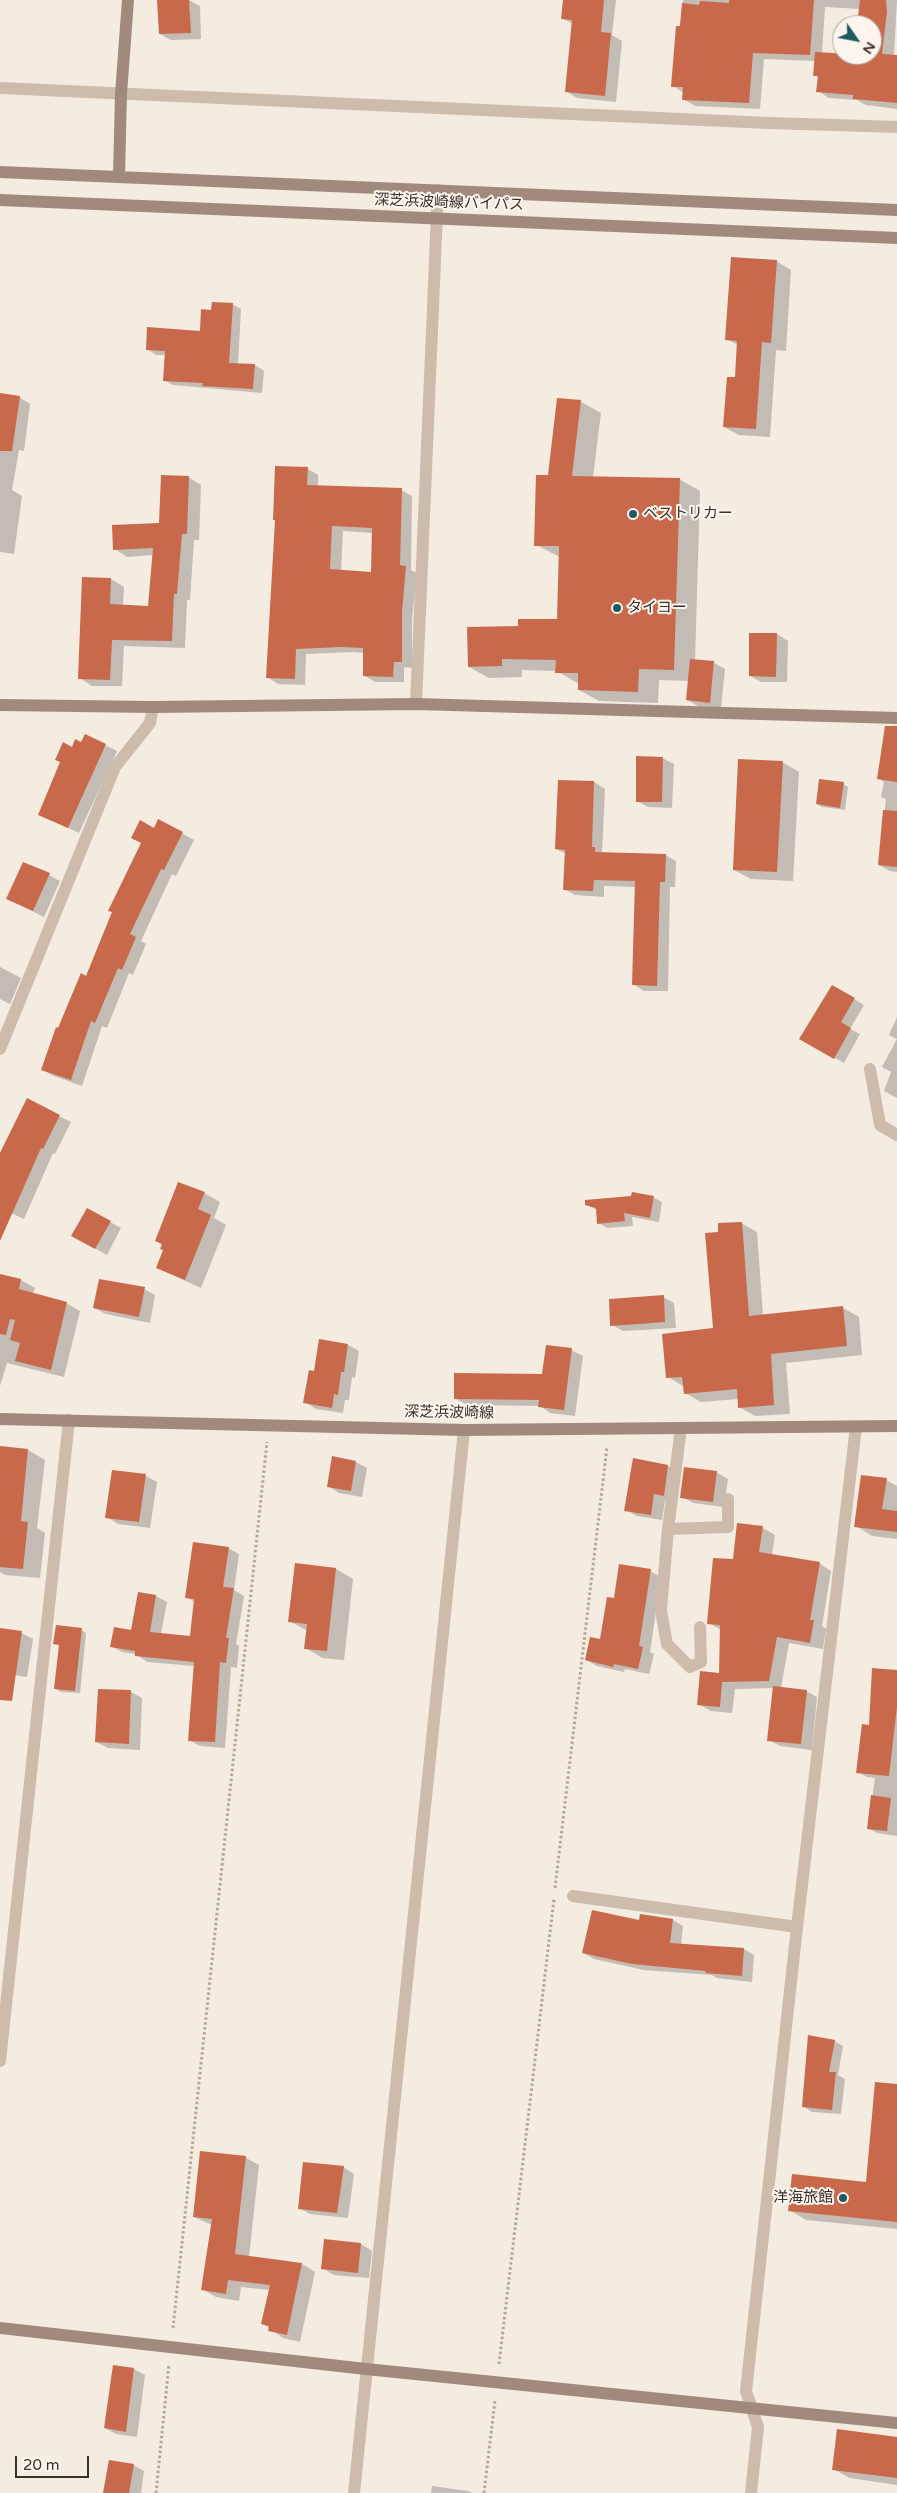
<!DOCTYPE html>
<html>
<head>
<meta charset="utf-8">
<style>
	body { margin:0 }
	#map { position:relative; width:897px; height:2493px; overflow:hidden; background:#f4ebe1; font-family:"Varela Round",sans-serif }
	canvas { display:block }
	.north { position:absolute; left:832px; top:15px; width:50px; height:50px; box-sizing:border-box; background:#fbf5ee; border:1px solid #aea6a0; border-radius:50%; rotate:123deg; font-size:14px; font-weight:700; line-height:20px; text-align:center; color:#3b302b }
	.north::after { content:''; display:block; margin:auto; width:18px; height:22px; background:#1f5a5e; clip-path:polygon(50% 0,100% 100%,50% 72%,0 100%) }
	.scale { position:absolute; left:15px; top:2456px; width:74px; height:22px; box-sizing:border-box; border:2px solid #3b302b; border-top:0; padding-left:6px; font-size:15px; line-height:18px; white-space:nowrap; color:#3b302b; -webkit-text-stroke:4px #fbf5ee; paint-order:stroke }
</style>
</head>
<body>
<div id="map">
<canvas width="897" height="2493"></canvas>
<div class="north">N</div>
<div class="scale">20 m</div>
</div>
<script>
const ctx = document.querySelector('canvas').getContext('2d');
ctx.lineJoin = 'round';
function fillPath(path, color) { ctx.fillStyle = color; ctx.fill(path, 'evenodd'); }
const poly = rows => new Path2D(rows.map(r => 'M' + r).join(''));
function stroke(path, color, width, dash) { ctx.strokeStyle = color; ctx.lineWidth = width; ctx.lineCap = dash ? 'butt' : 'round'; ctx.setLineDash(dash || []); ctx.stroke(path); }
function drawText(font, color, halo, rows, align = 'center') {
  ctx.font = font + ' "Varela Round","Noto Sans JP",sans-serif'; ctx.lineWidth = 4; ctx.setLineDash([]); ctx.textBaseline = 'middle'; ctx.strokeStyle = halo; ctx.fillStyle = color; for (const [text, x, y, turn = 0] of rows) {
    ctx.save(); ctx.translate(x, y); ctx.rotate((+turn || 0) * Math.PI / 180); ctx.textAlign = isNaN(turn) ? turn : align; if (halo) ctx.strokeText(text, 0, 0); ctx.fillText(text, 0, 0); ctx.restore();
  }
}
const shadow = poly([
	[189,0,200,6,201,39,171,40,160,34],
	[564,0,616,0,612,35,622,41,616,102,577,98,566,91,573,24,562,18],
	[683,0,897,0,894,56,897,56,897,109,866,105,857,100,829,98,818,91,819,78,814,75,815,61,764,59,760,109,695,106,683,99,684,93,673,86],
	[825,7,860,9,858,25,872,25,872,55,822,54],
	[776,261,791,270,786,351,776,350,770,437,739,435,724,427,736,378,738,345,727,339],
	[232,304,241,309,238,364,255,365,264,371,262,393,173,385,164,380,166,355,156,355,147,349,201,332,213,311],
	[0,395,19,397,30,404,24,451,19,450,12,490,22,496,14,554,0,552],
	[581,402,601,413,593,477,679,479,700,491,695,661,714,663,725,669,721,708,698,706,687,700,689,681,659,680,658,703,599,701,579,690,579,684,557,671,522,670,522,677,489,678,469,667,519,627,558,621,560,557,536,545,549,476],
	[308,469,318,475,318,487,401,490,412,496,411,570,417,573,412,619,412,668,404,667,404,682,375,682,365,676,365,653,353,652,306,654,305,685,278,684,267,677],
	[343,531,373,533,373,573,341,571],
	[188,477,201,485,199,540,194,540,190,600,187,600,185,648,124,646,122,686,92,686,80,678,111,579,124,587,123,606,149,607,153,555,127,557,115,549,160,524],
	[777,634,788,641,787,682,761,682,750,676],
	[86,736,117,751,79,833,39,814,73,748,82,744],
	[897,746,897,872,890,871,879,865,886,799,881,797,884,782,878,778],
	[662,758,674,764,672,808,648,807,637,801],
	[782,762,799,772,793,881,751,879,734,870],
	[559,781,594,782,605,789,602,853,665,855,676,861,675,887,670,887,668,991,644,991,633,984,636,887,604,886,604,897,575,895,564,889,566,854,556,849],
	[843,784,848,787,845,810,822,807,817,804],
	[159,821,194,840,176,876,172,874,141,941,146,944,133,975,129,973,107,1028,102,1026,82,1086,54,1076,43,1070,58,1030,87,977],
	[49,875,60,881,44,917,8,899],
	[0,967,21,978,10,1004,0,999],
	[833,986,864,1005,850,1029,860,1034,844,1063,801,1039],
	[897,1017,897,1098,884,1091,891,1072,882,1067,897,1039,889,1035],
	[27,1100,71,1122,55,1154,53,1153,24,1219,0,1208,0,1153],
	[204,1193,220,1202,214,1218,226,1225,201,1288,157,1268,164,1250,163,1245,157,1241],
	[654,1198,662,1202,659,1222,632,1217,633,1226,607,1228,599,1223,597,1210,587,1205],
	[110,1222,121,1228,107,1255,84,1242],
	[741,1223,757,1232,763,1316,843,1308,859,1317,862,1355,786,1363,790,1414,755,1416,739,1407,738,1399,701,1402,685,1393,683,1386,668,1377,714,1329,720,1233],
	[0,1275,21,1280,35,1288,33,1294,66,1303,80,1311,64,1377,7,1363,0,1386],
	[144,1289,155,1295,150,1323,106,1314,94,1308],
	[663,1297,674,1303,676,1328,623,1331,612,1325],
	[348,1345,359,1351,355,1378,352,1377,349,1400,345,1400,343,1413,316,1409,305,1402,315,1373],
	[571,1350,583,1356,575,1416,550,1413,540,1406,467,1405,456,1399,543,1375],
	[0,1448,28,1450,45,1460,37,1528,45,1533,40,1578,5,1575,0,1572],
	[333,1458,356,1462,367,1468,362,1497,339,1493,328,1486],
	[668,1466,679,1473,675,1501,665,1500,662,1520,637,1516,626,1510],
	[113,1471,146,1476,157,1482,150,1528,118,1524,107,1517],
	[716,1472,728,1479,724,1507,693,1503,682,1497],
	[886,1480,897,1486,897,1539,872,1536,856,1526],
	[763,1528,775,1535,772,1555,819,1563,831,1571,822,1626,826,1629,823,1649,789,1643,781,1688,806,1691,817,1697,812,1750,780,1746,769,1740,775,1688,735,1689,732,1713,711,1711,698,1704,721,1674,721,1630,709,1623,734,1561],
	[228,1548,239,1554,234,1590,244,1596,236,1644,239,1646,237,1668,231,1667,225,1748,200,1746,189,1740,195,1666,147,1662,136,1654,122,1652,111,1646,132,1631,139,1593,156,1596,167,1602,161,1634,191,1637,195,1602,186,1597],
	[296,1565,336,1569,353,1579,344,1660,322,1658,306,1648,308,1631,289,1621],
	[650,1571,661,1577,650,1652,654,1654,649,1674,625,1669,624,1672,597,1666,586,1660,601,1641,615,1600],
	[0,1630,21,1633,33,1639,27,1677,0,1673],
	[81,1630,86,1633,80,1693,61,1692,56,1689,60,1646,55,1643],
	[897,1671,897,1836,877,1833,868,1828,875,1778,867,1777,858,1772,870,1726],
	[99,1690,131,1692,142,1698,140,1750,108,1748,96,1742],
	[641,1916,673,1920,683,1926,681,1945,744,1949,754,1955,752,1982,717,1978,712,1975,644,1970,594,1959,583,1953,640,1922],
	[809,2037,834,2041,843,2046,838,2075,845,2079,841,2114,812,2112,803,2106],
	[897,2085,897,2229,806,2220,789,2210,867,2183],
	[246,2158,259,2165,249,2257,302,2264,315,2272,300,2342,283,2338,263,2324,270,2290,241,2287,239,2301,216,2297,202,2289,212,2225,194,2217],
	[343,2167,354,2174,348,2218,310,2214,299,2208],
	[361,2244,372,2251,369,2278,334,2275,322,2268],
	[114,2366,134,2369,145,2375,137,2437,116,2434,105,2428],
	[897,2438,897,2485,850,2478,833,2469],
	[133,2465,144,2471,141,2493,104,2493],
	[432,2486,468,2491,472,2493,431,2493]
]);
const building = poly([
	[157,0,189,0,191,33,159,34],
	[563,0,604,0,601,32,611,33,605,96,565,92,572,20,561,19],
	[729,0,814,0,810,55,753,53,749,103,682,100,683,87,671,87,676,26,680,26,682,3,699,5,700,1,729,3],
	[860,0,886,0,887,12,882,54,897,55,897,103,853,99,853,95,816,92,818,76,813,76,815,52,872,55,872,25,857,25],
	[731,257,777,260,771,343,762,342,756,429,723,427,727,377,735,377,737,341,725,340],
	[212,302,233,303,229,363,255,364,253,389,202,386,203,383,163,381,165,351,146,350,147,327,200,331,201,309,211,310],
	[0,393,20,396,12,451,0,451],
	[557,398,581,400,572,476,680,478,674,670,639,669,638,692,578,690,578,673,555,673,556,660,502,659,502,666,468,667,467,627,518,626,518,619,557,619,559,546,534,546,536,475,548,475],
	[275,466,308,467,307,485,402,488,400,565,406,566,402,612,402,662,394,662,393,677,363,676,363,648,342,647,296,649,295,679,266,678,275,520,273,520],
	[332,526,372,528,371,572,330,569],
	[161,475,189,476,187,534,182,534,177,594,174,594,172,641,112,640,110,680,78,679,82,577,111,578,110,604,148,606,153,548,113,550,112,525,159,523],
	[749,633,777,633,776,677,749,676],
	[690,659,714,661,710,703,686,700],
	[885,726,897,726,897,782,877,779],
	[85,734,106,744,68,828,38,815,60,762,55,760,63,742,72,747,75,739,81,742],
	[636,756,663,757,662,802,636,802],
	[738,759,783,761,777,872,733,870],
	[819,779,844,782,840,808,816,804],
	[558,780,594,781,592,847,595,847,595,852,666,854,665,882,660,882,657,986,632,985,635,881,594,880,593,891,563,890,565,850,555,849],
	[883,810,897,811,897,867,878,865],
	[158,819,183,832,164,870,161,869,130,934,136,937,122,970,118,968,95,1023,91,1021,71,1080,41,1070,56,1027,58,1028,81,973,86,976,112,912,108,911,141,843,131,838,140,820,154,828],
	[23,862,50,873,33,911,6,899],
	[832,985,855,998,841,1022,851,1028,834,1059,799,1039],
	[27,1098,60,1115,43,1149,41,1148,0,1241,0,1153],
	[178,1182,205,1192,198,1209,211,1215,185,1280,156,1268,163,1250,160,1249,162,1244,155,1241],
	[632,1192,654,1196,650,1218,624,1213,625,1221,597,1224,596,1208,585,1205,585,1200,631,1196],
	[87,1208,111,1221,95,1249,71,1236],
	[742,1222,749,1316,843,1306,847,1346,771,1354,774,1405,738,1408,737,1389,684,1394,682,1377,666,1378,662,1334,713,1328,705,1233,718,1232,718,1223],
	[0,1274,21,1279,19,1289,67,1302,51,1370,15,1361,20,1343,10,1340,15,1320,10,1319,6,1335,0,1334],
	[99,1279,145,1287,139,1317,93,1308],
	[664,1295,665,1322,610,1326,609,1299],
	[319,1339,348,1344,344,1372,341,1372,338,1395,334,1394,332,1408,303,1403,309,1370,314,1371],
	[546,1345,572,1348,564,1410,538,1407,539,1400,454,1399,454,1373,542,1374],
	[0,1446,28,1449,21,1521,28,1522,23,1569,0,1567],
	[332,1456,356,1461,351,1491,327,1487],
	[633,1458,668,1465,664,1496,654,1494,651,1515,624,1511],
	[684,1467,717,1471,713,1502,680,1498],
	[112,1470,146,1474,139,1522,105,1518],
	[861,1475,887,1478,882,1509,897,1511,897,1532,854,1527],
	[737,1523,763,1526,759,1552,820,1562,810,1620,814,1620,810,1643,777,1637,769,1681,722,1682,720,1707,697,1705,700,1671,719,1673,720,1625,707,1624,713,1558,733,1559],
	[193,1542,229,1547,223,1587,234,1588,226,1638,229,1638,226,1663,220,1662,215,1742,188,1741,194,1662,135,1656,135,1651,110,1647,114,1627,131,1630,138,1592,156,1595,150,1632,190,1636,194,1599,185,1598],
	[295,1563,336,1568,327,1651,304,1649,307,1624,288,1622],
	[619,1564,651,1569,639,1646,643,1647,638,1669,614,1664,613,1667,585,1660,590,1637,600,1639,607,1597,614,1598],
	[56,1625,82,1628,75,1691,54,1689,59,1645,53,1644],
	[0,1628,22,1631,12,1701,0,1700],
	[872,1668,897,1670,897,1707,889,1776,856,1773,862,1724,869,1725],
	[773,1686,807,1690,801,1744,767,1741],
	[98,1689,131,1690,129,1744,95,1742],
	[871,1795,891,1798,887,1831,867,1829],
	[592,1910,639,1920,640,1914,673,1919,670,1943,744,1948,742,1976,705,1973,706,1971,632,1964,582,1953],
	[808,2035,835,2040,829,2072,836,2072,832,2110,802,2107],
	[875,2082,897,2084,897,2222,788,2211,792,2174,866,2182],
	[200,2151,246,2156,235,2254,302,2263,287,2335,268,2331,269,2326,261,2324,270,2285,228,2280,226,2294,201,2290,212,2219,193,2217],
	[303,2162,344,2166,337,2213,298,2209],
	[324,2239,361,2243,358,2273,321,2269],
	[113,2365,134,2368,126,2432,104,2428],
	[837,2429,897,2437,897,2478,832,2470],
	[109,2460,134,2464,129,2493,103,2493]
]);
const path = poly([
	[555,1888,607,1447],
	[173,2328,267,1442],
	[499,2364,554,1899],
	[156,2493,169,2364],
	[484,2493,495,2400]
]);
const lane = poly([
	[870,1069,880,1125,897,1135],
	[681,1428,668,1529,661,1610,667,1644,690,1667,701,1662,700,1627],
	[668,1529,728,1527,728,1499],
	[573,1896,797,1927]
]);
const street = poly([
	[0,88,769,123,897,127],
	[416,704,438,190],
	[0,1049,115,767,150,723,153,707],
	[0,2061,69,1420],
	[354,2493,464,1430],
	[751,2493,758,2427,746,2391,797,1927,856,1427]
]);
const secondary = poly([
	[0,172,897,210],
	[119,176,121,94,128,0],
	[0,200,897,238],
	[0,705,153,707,416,704,897,718],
	[0,1419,464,1430,897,1426],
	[0,2328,366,2369,897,2423]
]);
const markers = [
	[633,514,5,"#1f5a5e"],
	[617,608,5,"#1f5a5e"],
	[843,2198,5,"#1f5a5e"]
];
const streetNames = [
	["深芝浜波崎線バイパス",449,203,2],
	["深芝浜波崎線",449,1413,1]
];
const poiNames = [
	["ベストリカー",643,514],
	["タイヨー",627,608],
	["洋海旅館",833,2198,"right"]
];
fillPath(shadow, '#0003');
fillPath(building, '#c8694b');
stroke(path, '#b9a596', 3, [2.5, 2.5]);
stroke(lane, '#cdbbac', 12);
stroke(street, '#cdbbac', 12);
stroke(secondary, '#a18a7d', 12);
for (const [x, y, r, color] of markers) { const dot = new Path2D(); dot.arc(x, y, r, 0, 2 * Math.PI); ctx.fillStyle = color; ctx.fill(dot); stroke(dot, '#fbf5ee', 2); }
drawText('15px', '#3b302b', '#fbf5ee', streetNames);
drawText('15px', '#3b302b', '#fbf5ee', poiNames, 'left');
</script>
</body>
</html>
